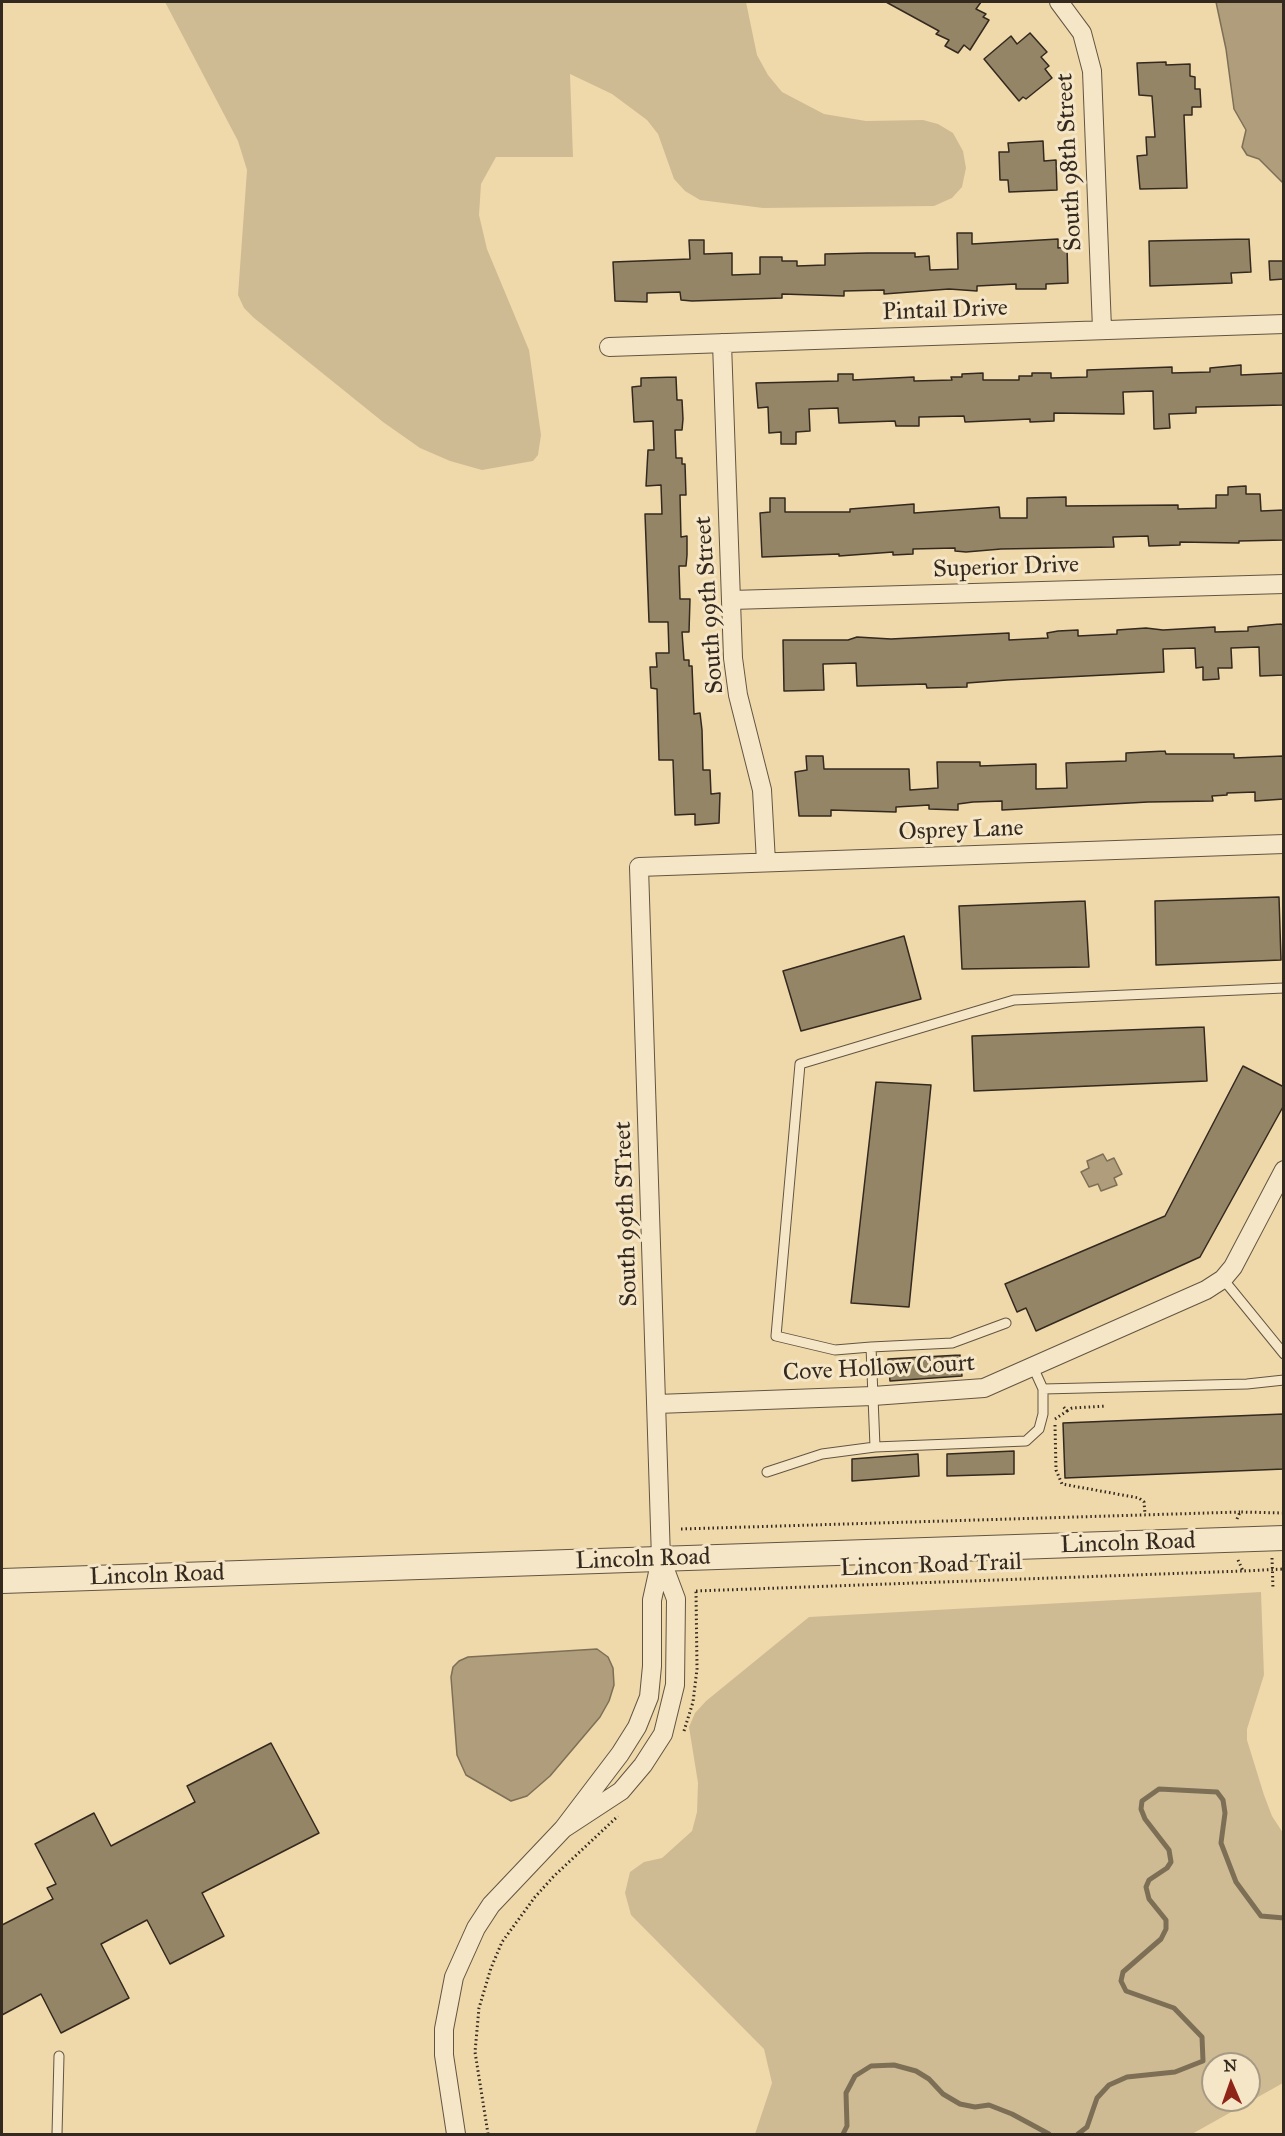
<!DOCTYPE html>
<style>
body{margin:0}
#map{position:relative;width:1285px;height:2136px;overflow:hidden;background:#efd9ab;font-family:"IM FELL Great Primer",serif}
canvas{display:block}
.frame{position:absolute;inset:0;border:3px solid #33291e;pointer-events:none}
.north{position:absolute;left:1201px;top:2052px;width:60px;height:60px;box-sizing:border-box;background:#f5e6c8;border:2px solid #a79a84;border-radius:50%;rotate:358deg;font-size:16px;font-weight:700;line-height:24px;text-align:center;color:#33291e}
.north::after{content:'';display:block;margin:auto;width:21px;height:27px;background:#8f2418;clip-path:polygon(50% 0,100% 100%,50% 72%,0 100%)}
</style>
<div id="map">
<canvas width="1285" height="2136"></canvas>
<div class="frame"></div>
<div class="north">N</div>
</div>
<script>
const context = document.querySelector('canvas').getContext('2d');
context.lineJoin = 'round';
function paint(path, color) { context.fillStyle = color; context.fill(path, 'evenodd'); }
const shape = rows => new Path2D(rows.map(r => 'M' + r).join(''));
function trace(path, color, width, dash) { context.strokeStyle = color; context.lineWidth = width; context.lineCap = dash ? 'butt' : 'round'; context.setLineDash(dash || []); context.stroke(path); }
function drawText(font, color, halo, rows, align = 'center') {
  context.font = font + ' "IM FELL Great Primer",serif'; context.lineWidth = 6; context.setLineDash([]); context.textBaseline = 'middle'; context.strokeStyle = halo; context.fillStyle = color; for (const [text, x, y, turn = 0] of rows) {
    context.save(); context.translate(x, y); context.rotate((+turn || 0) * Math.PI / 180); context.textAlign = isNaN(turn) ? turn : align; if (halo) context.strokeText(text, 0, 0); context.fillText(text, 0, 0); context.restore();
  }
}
paint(shape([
 [165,2,746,2,757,55,768,75,782,92,824,114,866,121,923,120,938,124,953,133,963,151,966,168,962,187,952,198,934,206,763,208,700,200,685,191,674,179,658,134,647,120,612,94,570,74,573,157,496,157,481,184,479,215,487,249,529,350,541,435,538,455,533,461,482,470,450,461,420,448,383,422,254,318,244,308,238,295,247,170,238,141],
 [1261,1592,1264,1675,1247,1729,1247,1740,1264,1795,1272,1816,1283,1833,1283,2083,1192,2134,755,2134,772,2083,764,2049,631,1915,625,1893,630,1872,644,1862,662,1858,692,1831,697,1812,698,1783,689,1727,695,1713,706,1701,809,1617],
 [1213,2064,1249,2064,1249,2100,1213,2100]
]), '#cfbb93');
const water = shape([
 [1216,2,1283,2,1283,183,1259,159,1247,155,1242,147,1246,130,1234,109,1226,49,1216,2],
 [1103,1154,1107,1161,1114,1158,1122,1174,1114,1178,1117,1185,1101,1191,1098,1184,1089,1187,1081,1172,1089,1168,1087,1161,1103,1154],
 [597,1649,608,1657,613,1668,614,1685,609,1701,600,1717,550,1776,527,1796,511,1801,466,1775,457,1755,451,1677,453,1667,459,1661,468,1657,597,1649]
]);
paint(water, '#af9d7b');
trace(water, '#7d6f56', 1.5);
trace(shape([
 [843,2134,847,2126,846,2093,855,2076,871,2066,894,2065,916,2071,929,2079,943,2094,960,2104,975,2107,989,2105,1012,2114,1049,2134],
 [1078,2134,1087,2127,1097,2098,1109,2085,1127,2077,1175,2072,1203,2061,1202,2037,1174,2008,1126,1991,1121,1981,1123,1972,1161,1939,1166,1929,1166,1920,1149,1899,1146,1887,1149,1880,1167,1868,1171,1862,1169,1850,1145,1819,1141,1809,1142,1801,1159,1789,1217,1792,1223,1800,1225,1813,1221,1843,1236,1882,1261,1916,1284,1918]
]), '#7d6f56', 5);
const building = shape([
 [886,2,981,2,976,9,986,14,983,17,989,20,970,50,964,45,958,53,945,46,949,40,936,34,939,31,886,2],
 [1030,33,1047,52,1041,57,1049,66,1045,69,1052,78,1026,99,1023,97,1019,101,984,59,1011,36,1017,44,1030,33],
 [1166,62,1166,65,1190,64,1190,76,1195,77,1195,89,1200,89,1201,107,1192,107,1192,115,1184,115,1187,188,1140,189,1137,156,1147,155,1146,137,1155,137,1152,96,1139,95,1137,63,1166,62],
 [1043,141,1044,161,1056,160,1057,190,1009,192,1008,180,1000,180,999,152,1009,152,1008,143,1043,141],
 [957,233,972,233,972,244,1058,239,1058,248,1067,247,1068,283,1046,284,1046,289,1016,289,1016,284,977,286,977,291,949,289,884,294,884,290,844,291,844,296,782,294,782,298,692,301,681,300,680,292,647,293,647,302,615,301,613,262,690,259,689,240,704,240,704,254,732,253,732,275,760,274,760,257,782,257,782,261,797,261,797,266,825,265,825,254,868,253,915,253,915,257,929,256,930,270,958,269,957,233],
 [1249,239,1251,272,1231,273,1232,283,1150,286,1149,241,1249,239],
 [1269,261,1284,261,1284,279,1270,280,1269,261],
 [1241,365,1241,375,1284,373,1284,405,1196,407,1196,413,1169,414,1170,428,1154,429,1153,391,1123,392,1124,414,1054,413,1054,421,1030,422,1030,419,965,422,964,416,919,417,919,426,896,426,895,421,839,423,838,408,809,409,810,431,796,432,796,444,781,444,781,432,769,433,768,407,758,408,756,383,838,381,838,374,853,374,853,380,914,377,914,381,952,380,951,377,962,377,962,374,983,373,983,380,1019,380,1019,376,1032,376,1032,373,1051,373,1051,378,1087,377,1087,370,1172,367,1172,373,1210,372,1210,368,1241,365],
 [676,377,677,400,682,400,683,419,682,430,675,430,676,458,682,458,682,464,685,464,686,495,680,495,681,537,687,536,687,555,686,566,679,566,680,599,690,599,689,632,682,632,684,660,689,660,689,666,692,666,694,714,700,713,702,730,703,770,710,770,711,794,720,793,719,823,695,825,695,814,675,815,673,760,659,760,657,689,651,688,650,667,657,667,656,653,669,653,668,622,649,622,645,514,662,514,661,485,646,486,648,450,654,450,653,421,634,422,632,387,641,386,641,378,676,377],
 [1246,486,1246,494,1260,494,1261,511,1284,510,1284,540,1239,541,1239,543,1180,542,1180,545,1149,546,1148,536,1113,537,1114,547,1001,549,966,552,955,551,955,548,913,549,913,554,893,555,893,552,839,556,839,554,762,557,760,513,770,512,770,498,785,498,785,512,850,512,850,509,914,504,914,513,999,507,1000,518,1027,518,1027,498,1066,497,1066,506,1178,505,1178,509,1216,508,1216,495,1228,495,1228,487,1246,486],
 [1280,624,1284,625,1284,675,1260,676,1259,647,1231,648,1232,668,1218,668,1219,679,1203,680,1203,667,1196,668,1195,648,1163,649,1164,672,1007,680,967,683,967,687,927,688,926,684,857,686,856,663,823,664,824,690,784,691,783,640,848,640,857,637,891,639,1009,633,1009,640,1048,638,1047,633,1058,631,1078,630,1078,636,1117,634,1117,630,1146,628,1163,630,1215,627,1215,632,1248,631,1248,627,1280,624],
 [1165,751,1166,754,1234,754,1234,758,1284,756,1284,799,1255,801,1255,792,1227,793,1227,795,1212,796,1213,801,1148,802,1002,810,1002,801,973,802,958,804,958,810,929,809,929,805,896,807,896,812,831,810,831,816,799,816,795,772,807,770,806,756,823,756,824,769,909,769,910,790,938,788,937,762,980,762,980,766,1036,764,1036,789,1067,788,1066,763,1126,761,1126,753,1165,751],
 [1279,897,1281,960,1156,965,1155,901,1279,897],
 [1085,901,1089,967,962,969,959,906,1085,901],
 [904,936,921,999,801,1031,783,971,904,936],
 [1204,1027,1207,1081,974,1091,972,1036,1204,1027],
 [1243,1066,1284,1087,1284,1105,1200,1257,1036,1331,1026,1308,1017,1312,1005,1284,1165,1216,1243,1066],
 [876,1082,931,1085,909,1307,851,1303,876,1082],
 [960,1355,962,1376,890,1381,888,1359,960,1355],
 [1284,1414,1284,1469,1065,1478,1063,1423,1284,1414],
 [1014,1451,1014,1474,947,1476,947,1454,1014,1451],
 [918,1454,919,1476,852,1481,852,1459,918,1454],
 [271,1743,319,1833,202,1893,224,1936,170,1964,147,1920,101,1944,129,1998,61,2033,41,1994,2,2015,2,1925,53,1899,47,1888,56,1884,35,1844,94,1813,111,1846,195,1802,187,1786,271,1743]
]);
paint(building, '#958567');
trace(building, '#33291e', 1.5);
const service = shape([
 [1223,1279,1284,1354],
 [871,1347,952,1343,1006,1323],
 [1033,1367,1043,1389,1247,1384,1284,1380],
 [1043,1389,1043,1414,1039,1429,1026,1441,875,1447,871,1347,835,1350,776,1336,800,1064,1014,1000,1284,988],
 [767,1472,822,1454,875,1447],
 [57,2134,59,2056]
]);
const minor = shape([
 [1059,2,1082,33,1092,71,1102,329],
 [722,343,733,658,738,695,762,790,766,862],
 [609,347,1284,324],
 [731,600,1284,584],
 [657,1404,873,1396,984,1388,1206,1290,1223,1279,1233,1267,1284,1170],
 [661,1559,676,1599,675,1685,663,1734,643,1765,621,1791,563,1829,620,1754,637,1727,649,1697,652,1666,652,1600,661,1559,639,867,1284,844],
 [456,2134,444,2055,444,2029,454,1977,476,1928,491,1905,563,1829]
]);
const tertiary = shape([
 [2,1581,1284,1538]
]);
trace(service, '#625541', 11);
trace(minor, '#625541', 20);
trace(tertiary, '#625541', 26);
trace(shape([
 [1067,1411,1072,1408,1106,1406],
 [1055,1419,1067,1411,1062,1405],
 [1055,1425,1056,1470,1062,1484,1139,1498,1144,1502,1145,1514],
 [1237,1519,1240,1512,1284,1513],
 [681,1529,1240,1512],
 [1272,1558,1273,1589],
 [1238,1560,1243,1571,1284,1569],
 [696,1591,1243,1571],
 [684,1731,693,1702,697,1669,696,1591],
 [488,2134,475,2052,479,2008,491,1968,502,1942,535,1897,554,1876,618,1816]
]), '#33291e', 3, [1.5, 3]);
trace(service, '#f5e6c8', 9);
trace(minor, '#f5e6c8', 18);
trace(tertiary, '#f5e6c8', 24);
drawText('24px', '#33291e', '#f5e6c8', [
 ["South 98th Street",1070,162,-93],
 ["Pintail Drive",945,311,-2],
 ["Superior Drive",1006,568,-2],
 ["South 99th Street",710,605,-94],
 ["Osprey Lane",961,831,-2],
 ["South 99th STreet",627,1214,-92],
 ["Cove Hollow Court",879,1369,-3],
 ["Lincoln Road",1128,1544,-2],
 ["Lincoln Road",643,1560,-2],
 ["Lincon Road Trail",931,1566,-2],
 ["Lincoln Road",157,1576,-2]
]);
</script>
